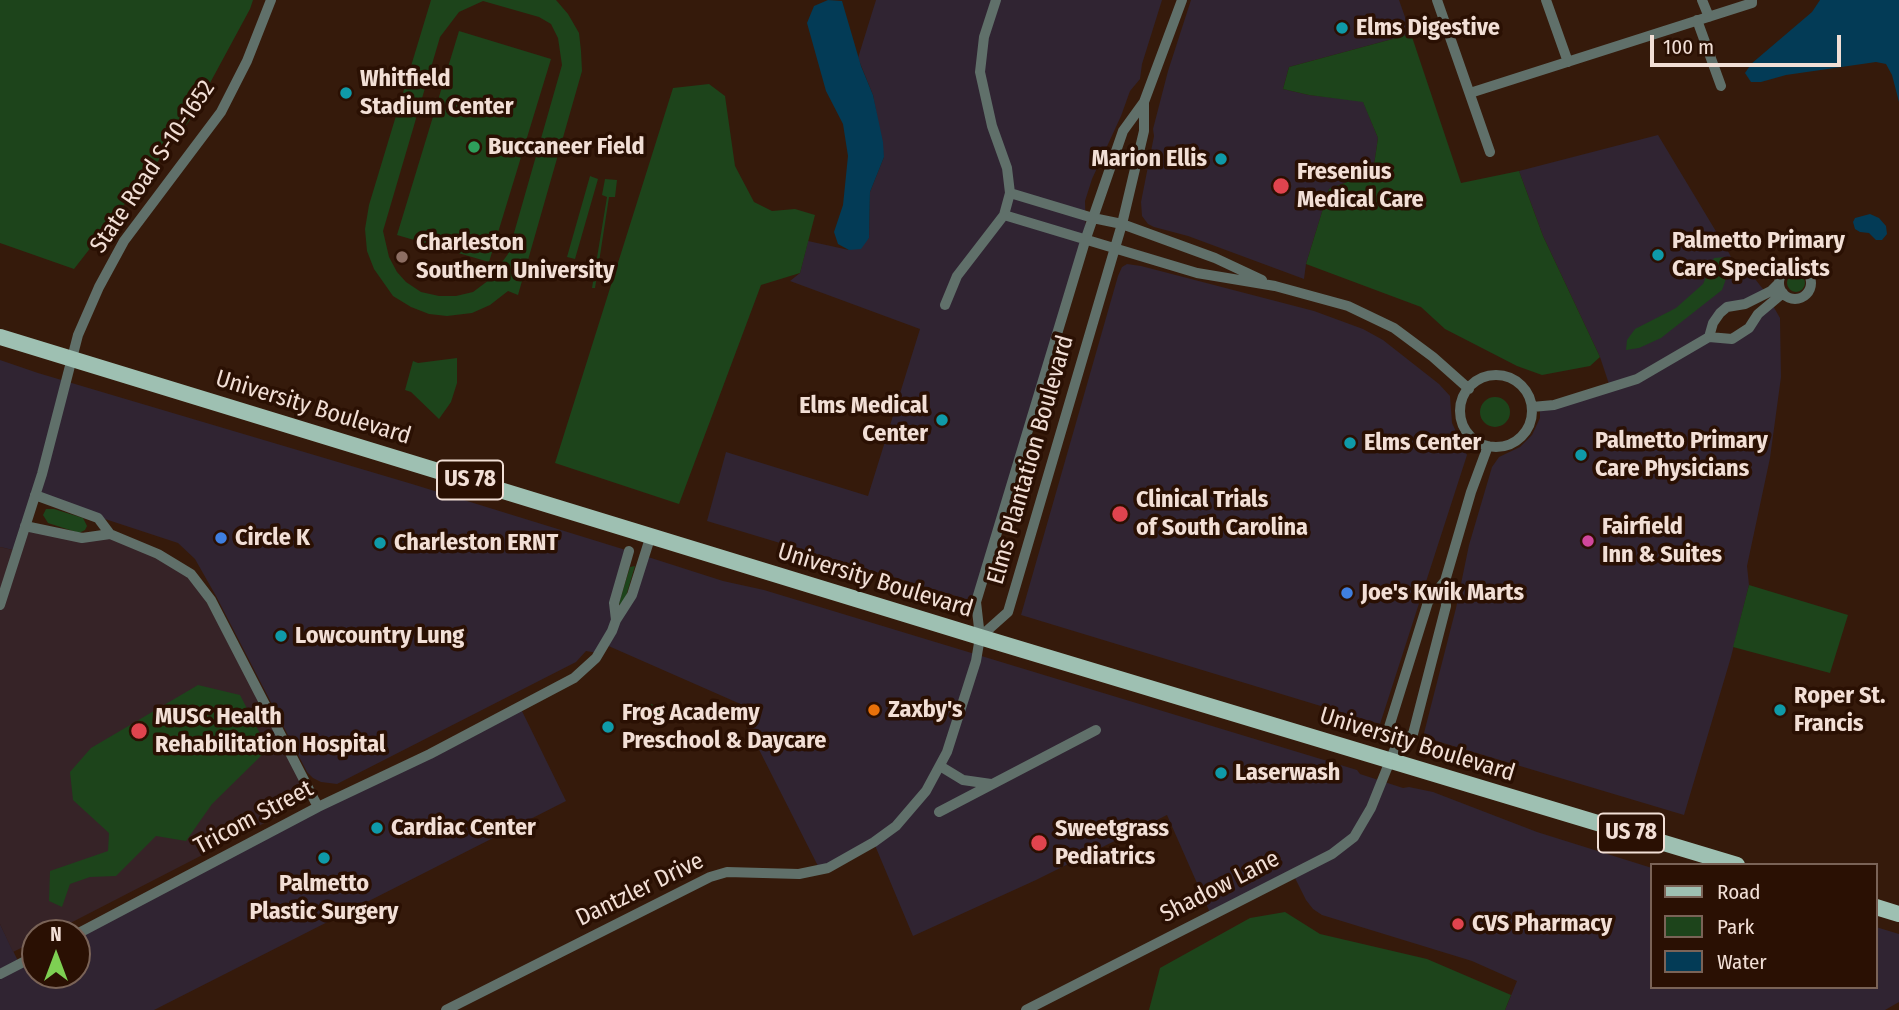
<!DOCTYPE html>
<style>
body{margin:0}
#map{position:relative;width:1899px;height:1010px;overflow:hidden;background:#351a0b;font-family:"Fira Sans Condensed",sans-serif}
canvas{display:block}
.legend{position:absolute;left:1650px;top:863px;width:228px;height:126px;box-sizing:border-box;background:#2a1003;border:2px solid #7a6357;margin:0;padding:9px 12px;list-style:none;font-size:21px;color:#f2dfd6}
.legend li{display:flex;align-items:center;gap:14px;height:35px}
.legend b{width:35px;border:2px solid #7a6357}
.north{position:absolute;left:21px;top:919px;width:70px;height:70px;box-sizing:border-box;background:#2a1003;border:2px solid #7a6357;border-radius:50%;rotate:0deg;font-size:19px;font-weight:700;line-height:28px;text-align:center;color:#f2dfd6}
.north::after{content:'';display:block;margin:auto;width:24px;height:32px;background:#7ed053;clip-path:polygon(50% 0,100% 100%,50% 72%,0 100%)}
.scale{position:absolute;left:1650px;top:35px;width:191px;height:32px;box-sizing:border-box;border:4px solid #f2dfd6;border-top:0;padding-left:9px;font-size:21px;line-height:24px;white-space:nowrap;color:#f2dfd6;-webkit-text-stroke:5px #2a1003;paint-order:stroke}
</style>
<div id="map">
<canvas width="1899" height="1010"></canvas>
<ul class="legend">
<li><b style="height:9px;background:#9ec0b2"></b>Road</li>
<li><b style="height:19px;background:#1d441b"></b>Park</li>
<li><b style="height:19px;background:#033b56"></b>Water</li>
</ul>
<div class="north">N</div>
<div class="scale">100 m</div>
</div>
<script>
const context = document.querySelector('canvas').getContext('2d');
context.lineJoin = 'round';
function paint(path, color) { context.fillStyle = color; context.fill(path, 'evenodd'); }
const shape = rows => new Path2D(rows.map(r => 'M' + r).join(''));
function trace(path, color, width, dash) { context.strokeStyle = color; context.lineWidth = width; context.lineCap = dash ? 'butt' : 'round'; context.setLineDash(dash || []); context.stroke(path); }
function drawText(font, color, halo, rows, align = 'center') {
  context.font = font + ' "Fira Sans Condensed",sans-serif'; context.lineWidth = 7; context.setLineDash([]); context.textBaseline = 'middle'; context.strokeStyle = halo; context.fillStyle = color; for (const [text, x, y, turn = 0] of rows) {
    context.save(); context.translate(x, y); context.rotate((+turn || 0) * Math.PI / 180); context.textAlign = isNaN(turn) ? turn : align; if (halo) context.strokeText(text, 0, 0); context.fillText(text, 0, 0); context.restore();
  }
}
paint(shape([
 [876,0,1162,0,1142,64,1140,79,1130,91,1121,116,1092,179,1085,201,1086,238,976,602,707,521,726,452,868,496,920,329,790,281,800,273,808,241,849,250,869,238,870,192,884,157,873,95,858,58],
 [1191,0,1399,0,1411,34,1289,67,1283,89,1309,95,1363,101,1378,138,1373,172,1329,189,1306,264,1304,279,1188,236,1154,227,1148,224,1142,216,1141,202,1154,136,1153,129,1168,71],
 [1658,135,1729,253,1740,275,1752,275,1766,293,1727,307,1709,337,1732,339,1772,304,1780,318,1781,377,1770,458,1747,566,1749,585,1731,657,1684,815,1423,737,1456,608,1469,545,1492,467,1499,457,1520,447,1532,435,1540,418,1540,407,1610,387,1600,357,1543,236,1519,171],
 [1127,264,1141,266,1314,311,1363,329,1383,340,1439,384,1450,396,1452,423,1467,455,1380,724,1021,615,1118,276,1122,267],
 [0,360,38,373,412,484,629,551,616,620,645,556,723,581,764,590,1357,770,1360,774,1403,788,1409,787,1433,792,1537,832,1652,868,1652,987,1876,987,1876,927,1899,934,1899,1002,1885,1010,1505,1010,1517,981,1472,961,1322,915,1313,909,1306,900,1293,874,1211,915,1167,815,1036,880,913,936,874,843,820,870,739,710,745,706,604,644,598,653,586,651,576,662,337,784,321,782,313,778,307,772,216,596,195,559,178,543,35,496,17,551,0,547],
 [520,707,566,801,154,1010,0,1010,0,924,19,963,35,956,35,975,77,975,77,934]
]), '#302432');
paint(shape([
 [25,526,82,538,110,534,191,574,306,783,293,791,292,800,280,815,51,933,35,933,35,941,13,952,0,924,0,547,17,551]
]), '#362327');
paint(shape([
 [0,0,253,0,250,9,190,120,74,269,0,243],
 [431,0,556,0,568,14,579,33,581,51,582,71,518,295,508,291,490,305,472,313,447,316,429,314,411,307,393,296,374,269,367,251,365,229,369,205],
 [483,1,539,17,551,24,558,38,562,65,508,254,489,280,473,292,456,296,439,296,421,292,406,282,397,272,389,257,383,231,440,37,459,12],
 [459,31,551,59,489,262,397,235],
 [1411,34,1461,183,1519,171,1543,236,1600,357,1590,366,1542,375,1517,366,1445,329,1421,307,1306,264,1329,189,1373,172,1378,138,1363,102,1309,95,1283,89,1289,67],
 [709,84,725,96,735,166,754,202,772,211,795,209,815,215,800,273,761,285,679,504,555,463,673,88],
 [590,176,598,179,575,259,567,257],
 [605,179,617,180,615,197,609,197,595,288,592,288,607,197,602,195],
 [1726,257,1727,276,1722,290,1661,338,1639,348,1626,350,1627,340,1635,329,1676,308,1703,284,1714,258],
 '1787 283a9 9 0 1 1 18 0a9 9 0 1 1-18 0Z',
 [457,358,457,383,451,402,439,419,411,392,405,390,413,361,418,363],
 '1480 412a15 15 0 1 1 30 0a15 15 0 1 1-30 0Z',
 [46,509,54,509,83,518,87,526,85,530,79,533,48,523,43,515],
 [635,566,624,603,620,605,619,603,630,567],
 [1749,585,1848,615,1830,673,1733,647],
 [198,685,240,695,268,749,212,804,186,841,156,836,116,876,90,877,70,884,62,907,49,901,50,871,108,851,109,833,73,800,70,772,91,748],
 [651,704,666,711,660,726,644,719],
 [1285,912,1320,934,1427,959,1511,995,1505,1010,1149,1010,1160,968,1250,918]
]), '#1d441b');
paint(shape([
 [828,0,842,1,861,66,873,95,883,142,884,157,870,192,869,238,861,249,849,250,838,244,834,232,843,205,848,156,843,124,826,91,807,23,814,6],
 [1820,0,1899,0,1899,102,1892,75,1886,64,1876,62,1786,75,1761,82,1751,82,1745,73,1751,64,1812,12],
 [1870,214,1879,218,1886,226,1887,234,1882,240,1876,240,1869,233,1860,232,1855,229,1853,222,1855,218]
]), '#033b56');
trace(shape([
 [1437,0,1490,152],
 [1546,0,1568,62],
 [1702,0,1709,17],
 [1697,20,1721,86],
 [1470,93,1752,3,1752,0],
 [1010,193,1093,218,1122,224,1215,258,1262,280],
 [1004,215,1197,273,1275,286,1348,306,1394,328,1433,357,1469,389],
 '1779 283a16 16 0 1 1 32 0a16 16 0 1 1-32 0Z',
 [945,305,957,276,1004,215,1010,193,1007,168,992,126,980,72,984,37,996,0],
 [1709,337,1713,323,1720,313,1727,307,1745,304,1771,291,1779,283],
 '1460 411a36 36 0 1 1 72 0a36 36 0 1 1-72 0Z',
 [1532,407,1554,405,1637,379,1709,337,1732,339,1749,328,1758,314,1783,293],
 [35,495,98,518,110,534],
 [25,526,82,538,110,534,158,554,191,574,211,600,318,807],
 [0,605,42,474,78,335,99,287,124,241,221,112,247,61,271,0],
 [616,620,614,603,629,551],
 [980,637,1008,612,1122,224,1144,131,1144,102],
 [1396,746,1389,727,1428,602,1445,581],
 [940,766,963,780,991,784],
 [939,812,1096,730],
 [77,934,318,807,430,754,574,678,596,658,612,631,616,620,632,595,651,535],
 [0,974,35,956],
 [446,1010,710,877,727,872,799,874,828,868,874,842,896,826,926,791,947,752,976,661,980,637,976,602,1086,238,1123,131,1144,102,1182,0],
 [1026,1010,1332,854,1354,837,1371,808,1396,746,1413,734,1446,606,1445,581,1471,492,1488,446]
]), '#60706a', 10);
trace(shape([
 [0,337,980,637,1737,865],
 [1876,907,1899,914]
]), '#9ec0b2', 16);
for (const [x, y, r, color] of [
 [1342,28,7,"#0f9aa8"],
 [346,93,7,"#0f9aa8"],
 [474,147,7,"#2e9e5b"],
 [1221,159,7,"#0f9aa8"],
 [1281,186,9,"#e0444e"],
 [1658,255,7,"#0f9aa8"],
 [402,257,7,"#8d6e63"],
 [942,420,7,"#0f9aa8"],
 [1350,443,7,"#0f9aa8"],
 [1581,455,7,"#0f9aa8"],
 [1120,514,9,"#e0444e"],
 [221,538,7,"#3f7fe0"],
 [1588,541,7,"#d1479c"],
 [380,543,7,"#0f9aa8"],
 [1347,593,7,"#3f7fe0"],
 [281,636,7,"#0f9aa8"],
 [874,710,7,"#e8710a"],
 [1780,710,7,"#0f9aa8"],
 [608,727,7,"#0f9aa8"],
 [139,731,9,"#e0444e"],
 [1221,773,7,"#0f9aa8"],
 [377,828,7,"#0f9aa8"],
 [1039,843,9,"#e0444e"],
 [324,858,7,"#0f9aa8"],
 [1458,924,7,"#e0444e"]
]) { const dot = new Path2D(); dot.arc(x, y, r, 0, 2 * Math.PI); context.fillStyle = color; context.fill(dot); trace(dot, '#2a1003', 2.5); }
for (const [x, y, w] of [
 [470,480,66],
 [1631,833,66]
]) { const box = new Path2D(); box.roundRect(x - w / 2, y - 19.5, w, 39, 5); context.fillStyle = '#2a1003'; context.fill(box); trace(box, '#f2dfd6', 2); }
drawText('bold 23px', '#f2dfd6', null, [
 ["US 78",470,480],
 ["US 78",1631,833]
]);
drawText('bold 24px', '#f2dfd6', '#2a1003', [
 ["Elms Digestive",1356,28],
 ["Whitfield",360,79],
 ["Stadium Center",360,107],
 ["Buccaneer Field",488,147],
 ["Marion Ellis",1207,159,"right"],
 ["Fresenius",1297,172],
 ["Medical Care",1297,200],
 ["Palmetto Primary",1672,241],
 ["Care Specialists",1672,269],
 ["Charleston",416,243],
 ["Southern University",416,271],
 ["Elms Medical",928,406,"right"],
 ["Center",928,434,"right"],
 ["Palmetto Primary",1595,441],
 ["Care Physicians",1595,469],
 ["Elms Center",1364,443],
 ["Clinical Trials",1136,500],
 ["of South Carolina",1136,528],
 ["Fairfield",1602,527],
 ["Inn & Suites",1602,555],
 ["Circle K",235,538],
 ["Charleston ERNT",394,543],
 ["Joe's Kwik Marts",1361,593],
 ["Lowcountry Lung",295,636],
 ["Roper St.",1794,696],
 ["Francis",1794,724],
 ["Zaxby's",888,710],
 ["Frog Academy",622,713],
 ["Preschool & Daycare",622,741],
 ["MUSC Health",155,717],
 ["Rehabilitation Hospital",155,745],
 ["Laserwash",1235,773],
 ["Cardiac Center",391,828],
 ["Sweetgrass",1055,829],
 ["Pediatrics",1055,857],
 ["Palmetto",324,884,"center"],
 ["Plastic Surgery",324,912,"center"],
 ["CVS Pharmacy",1472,924]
], 'left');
drawText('24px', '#f2dfd6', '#2a1003', [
 ["State Road S-10-1652",153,167,-56],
 ["University Boulevard",313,408,17],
 ["Elms Plantation Boulevard",1031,460,-74],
 ["University Boulevard",875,581,17],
 ["University Boulevard",1417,745,17],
 ["Tricom Street",254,818,-28],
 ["Shadow Lane",1220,887,-27],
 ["Dantzler Drive",640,890,-26]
]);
</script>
